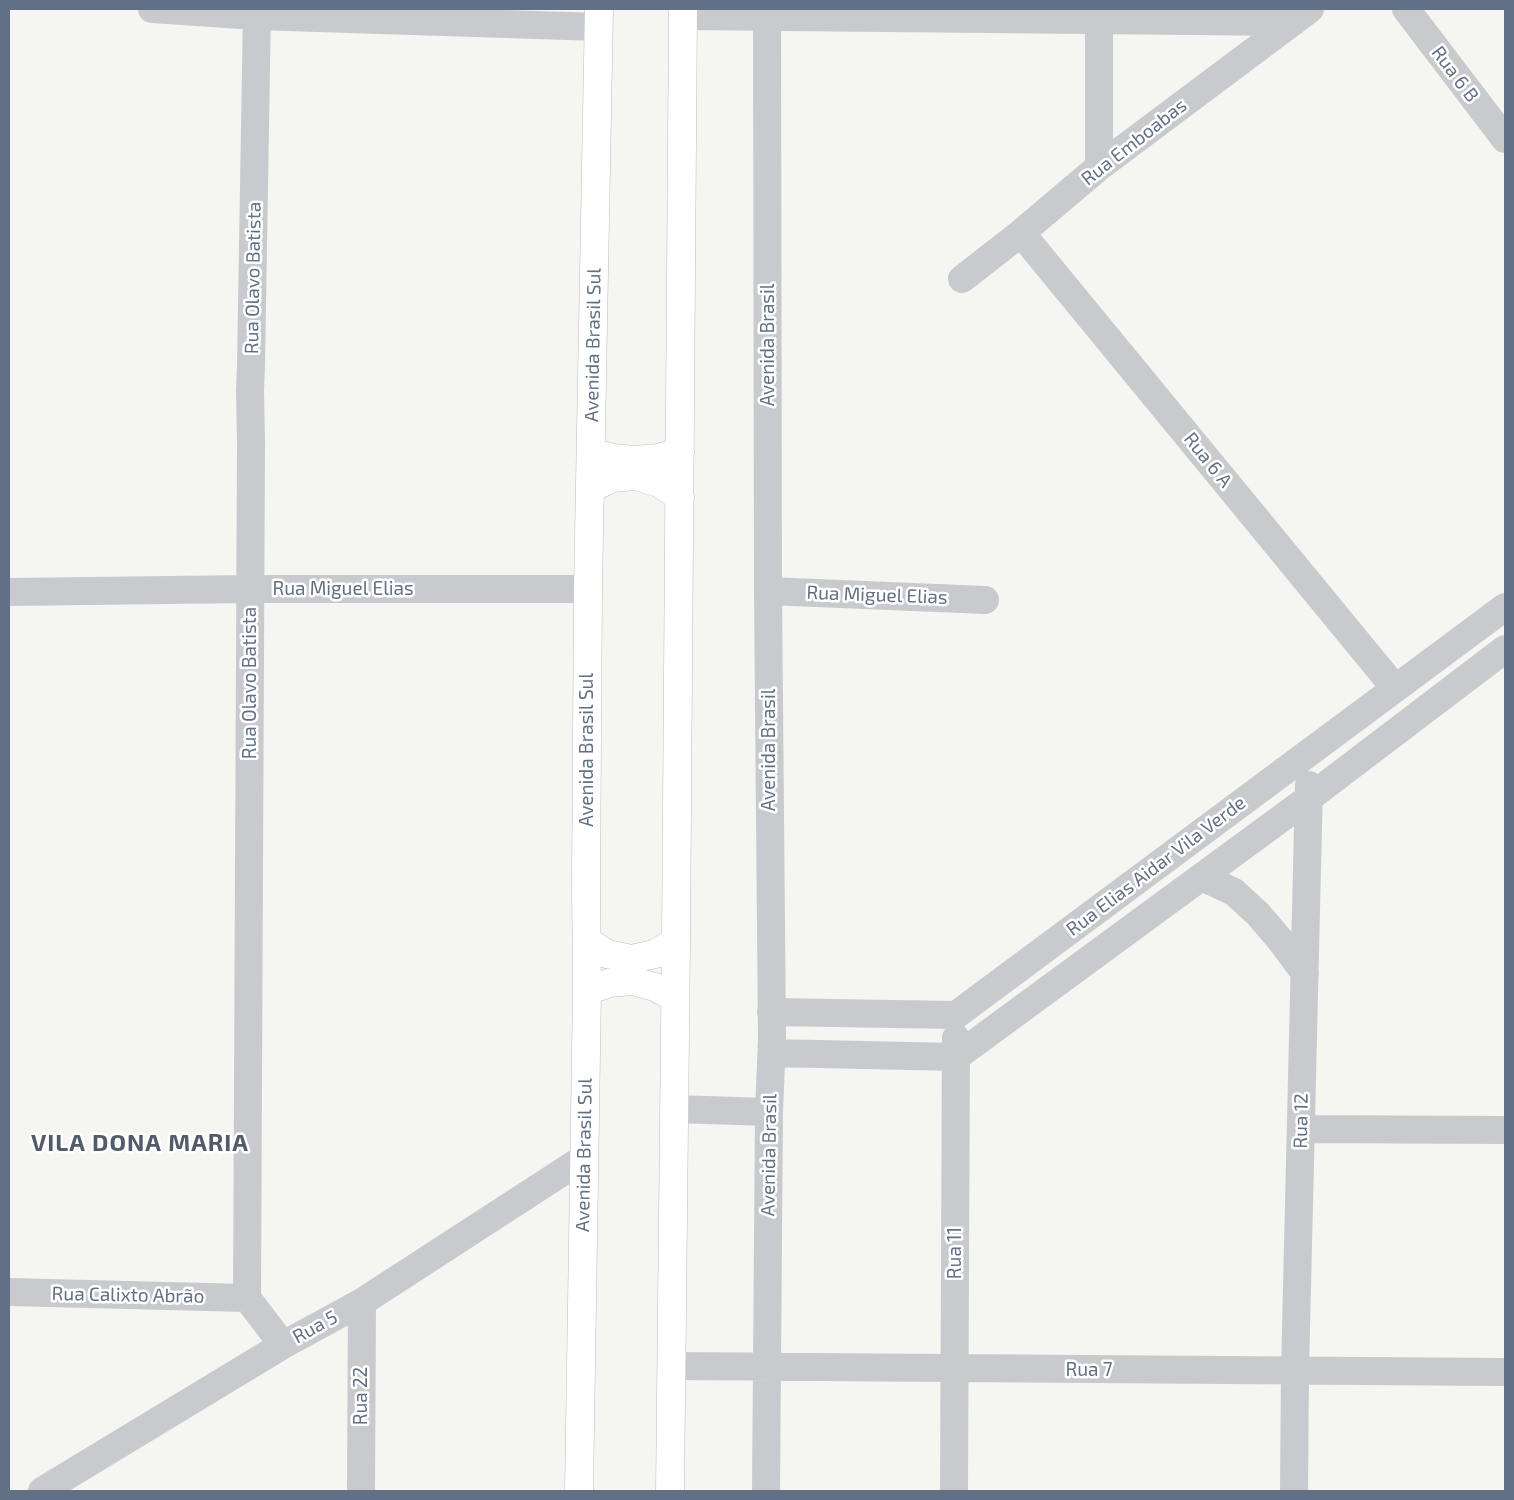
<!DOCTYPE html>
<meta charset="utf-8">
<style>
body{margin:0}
#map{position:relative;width:1514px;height:1500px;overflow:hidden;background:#f5f6f2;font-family:"Exo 2",sans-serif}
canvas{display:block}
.frame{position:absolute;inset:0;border:10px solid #627085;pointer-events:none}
</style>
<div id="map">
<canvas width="1514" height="1500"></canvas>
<div class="frame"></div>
</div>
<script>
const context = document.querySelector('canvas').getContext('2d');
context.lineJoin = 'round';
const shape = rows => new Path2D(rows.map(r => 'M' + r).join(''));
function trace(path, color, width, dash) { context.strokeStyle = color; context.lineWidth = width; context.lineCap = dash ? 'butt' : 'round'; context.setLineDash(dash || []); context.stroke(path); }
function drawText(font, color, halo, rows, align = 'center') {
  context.font = font + ' "Exo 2",sans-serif'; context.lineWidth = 5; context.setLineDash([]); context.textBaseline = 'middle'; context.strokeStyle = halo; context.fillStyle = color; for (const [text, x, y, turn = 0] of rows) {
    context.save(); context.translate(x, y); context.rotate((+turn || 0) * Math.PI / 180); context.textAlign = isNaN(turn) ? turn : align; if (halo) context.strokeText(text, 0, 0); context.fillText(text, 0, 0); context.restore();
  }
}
const primary = shape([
 [591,452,613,458,635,460,658,458,680,452],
 [590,489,612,478,636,476,659,483,680,497],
 [587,941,607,954,631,959,655,954,676,941],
 [587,991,609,983,632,981,655,987,675,998],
 [579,1491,587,991,586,883,588,589,599,9],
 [670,1491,676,941,683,9]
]);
trace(primary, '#babdc1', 29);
trace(shape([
 [152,9,256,16,599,27],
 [257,9,251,365,250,391,251,442,247,1298,283,1345],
 [1099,9,1099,167],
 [1406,9,1505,139],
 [683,16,1293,22],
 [1021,233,1395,688],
 [962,279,1021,233,1099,167,1310,9],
 [768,591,985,600],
 [9,592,250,589,588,589],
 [1202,877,1234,892,1258,914,1281,941,1305,973],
 [771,1012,956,1015,1505,607],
 [772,1053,956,1057,1309,798,1505,649],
 [674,1109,769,1112],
 [1301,1129,1505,1130],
 [9,1292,247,1298],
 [672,1366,1505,1372],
 [42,1491,283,1345,362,1302,584,1158],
 [361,1491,362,1302],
 [766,1491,769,1112,772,1039,768,591,767,9],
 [954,1491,956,1038],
 [1294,1491,1295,1371,1309,785]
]), '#c8cace', 28);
trace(primary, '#fff', 28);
drawText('19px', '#627085', '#fff', [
 ["Rua 6 B",1455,74,53],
 ["Rua Emboabas",1134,142,-38],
 ["Rua Olavo Batista",253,278,-89],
 ["Avenida Brasil Sul",593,345,-89],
 ["Avenida Brasil",768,345,-90],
 ["Rua 6 A",1208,460,51],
 ["Rua Miguel Elias",343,589],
 ["Rua Miguel Elias",877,595,2],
 ["Rua Olavo Batista",250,683,-90],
 ["Avenida Brasil Sul",587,750,-90],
 ["Avenida Brasil",769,750,-90],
 ["Rua Elias Aidar Vila Verde",1156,866,-37],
 ["Rua 12",1301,1121,-89],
 ["Avenida Brasil Sul",584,1155,-89],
 ["Avenida Brasil",769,1155,-89],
 ["Rua 11",955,1253,-90],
 ["Rua Calixto Abrão",128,1295,1],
 ["Rua 5",315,1327,-29],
 ["Rua 7",1089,1370],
 ["Rua 22",361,1396,-90]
]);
context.letterSpacing = '1px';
drawText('bold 24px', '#515b6a', '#fff', [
 ["VILA DONA MARIA",140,1143]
]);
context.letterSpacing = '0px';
</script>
